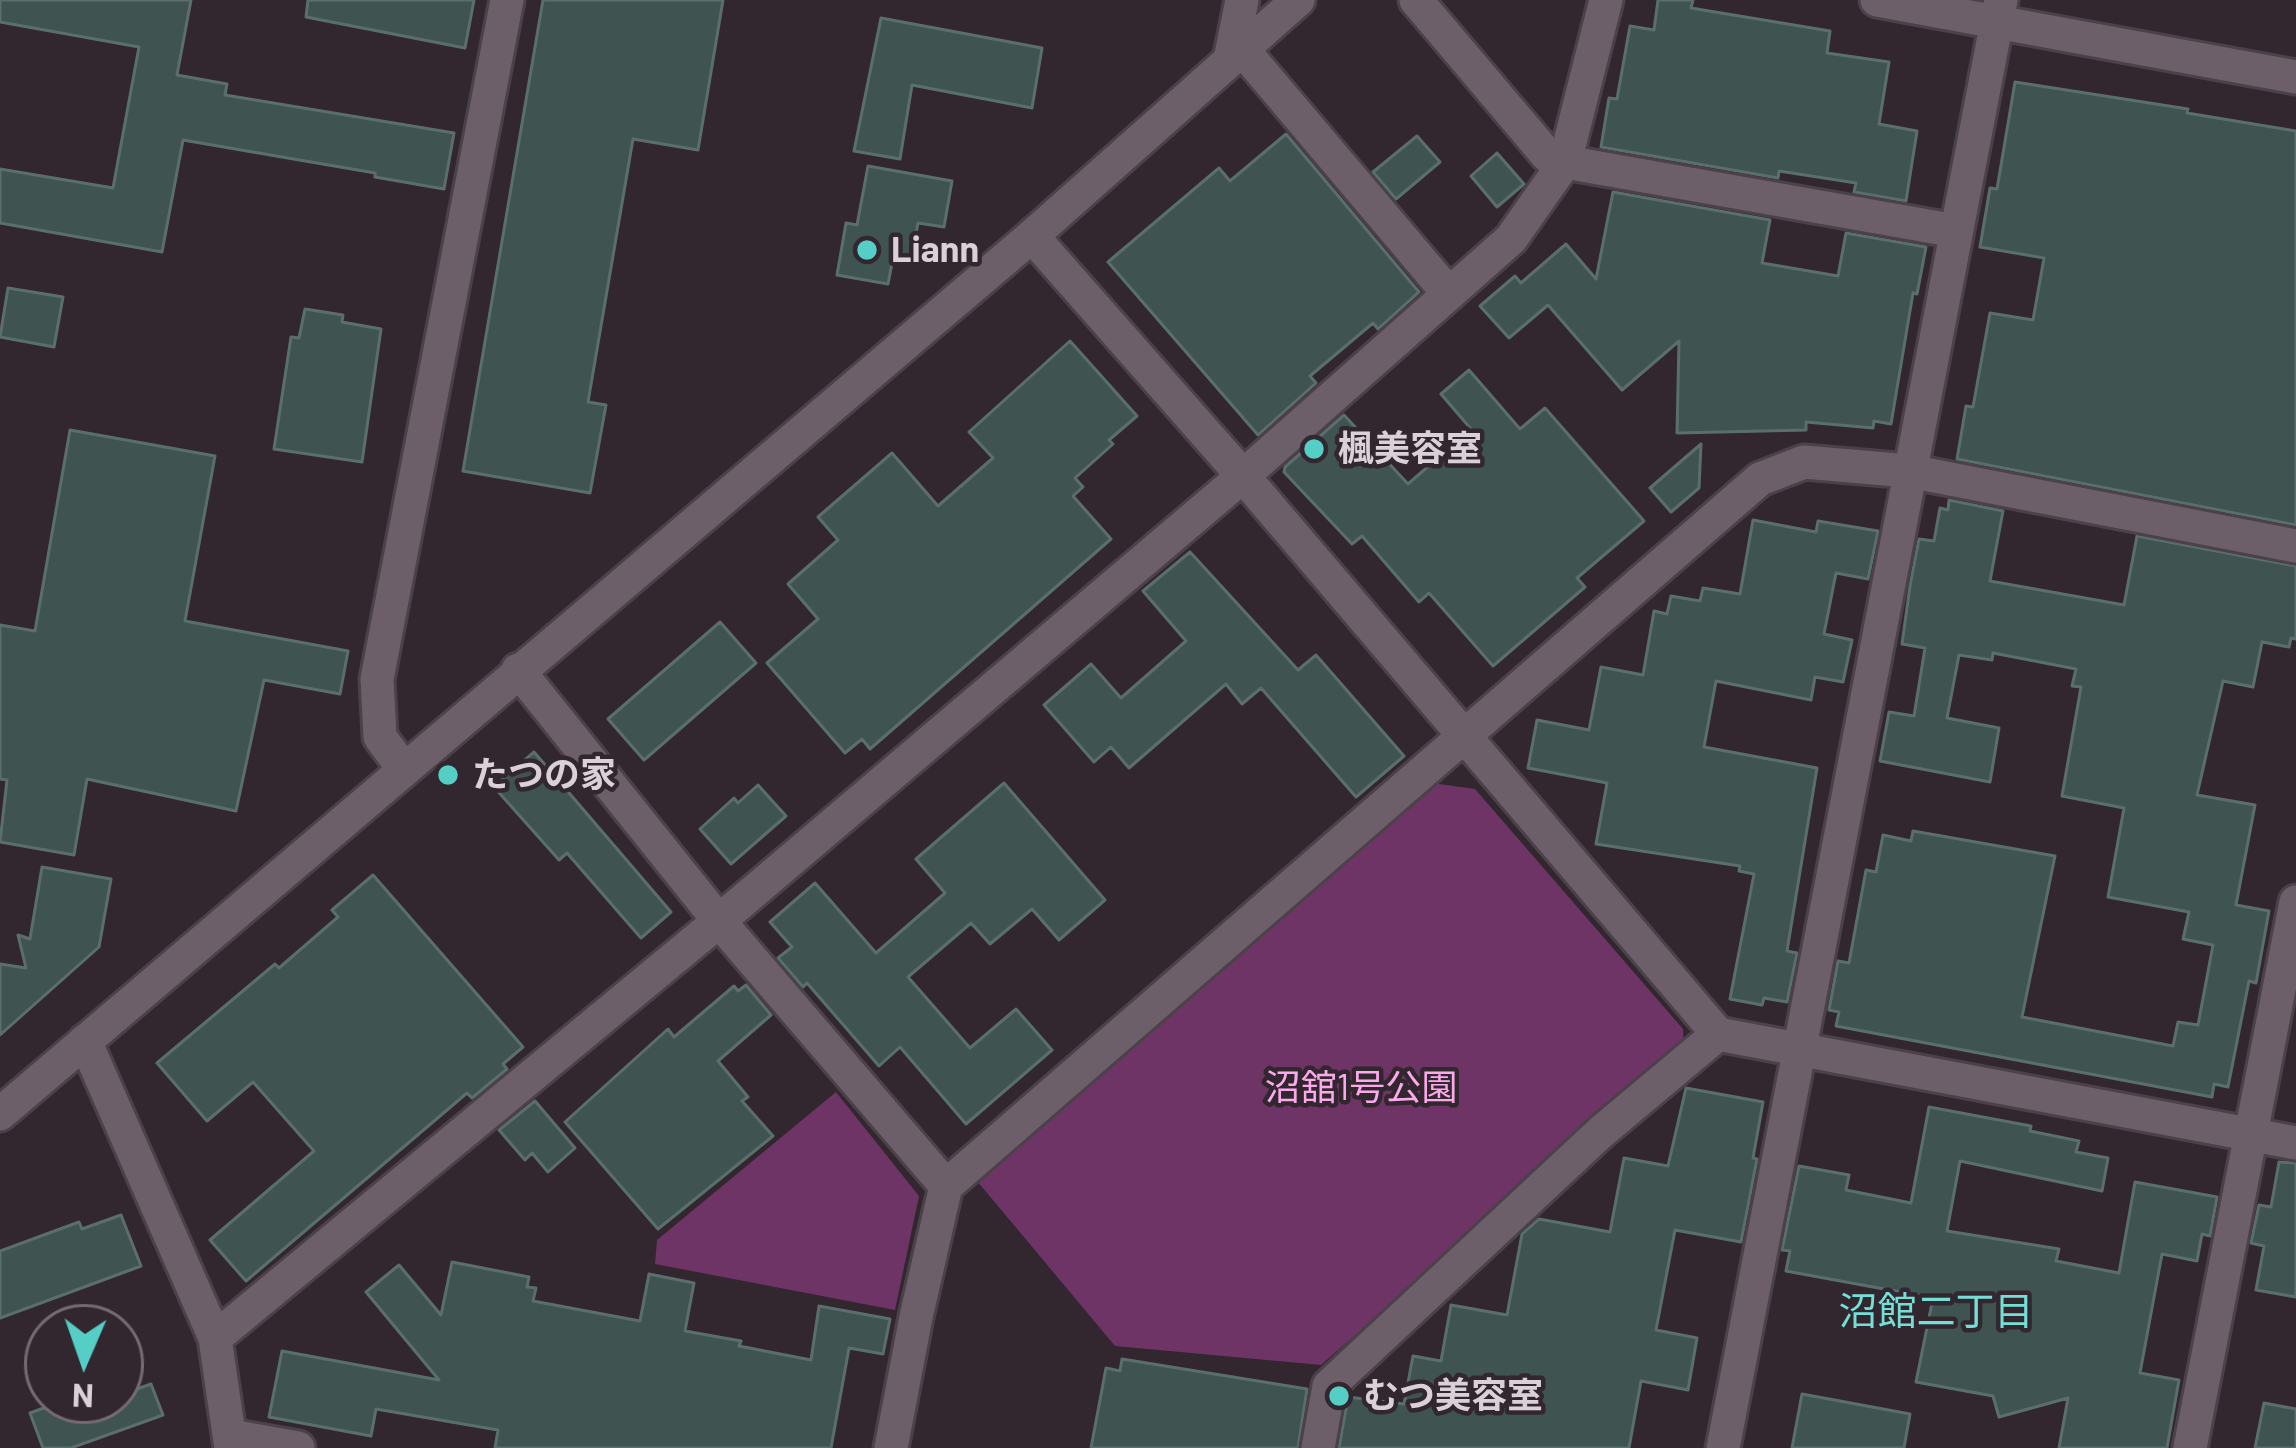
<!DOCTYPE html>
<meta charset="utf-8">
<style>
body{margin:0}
#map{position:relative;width:2296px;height:1448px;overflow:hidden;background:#32262f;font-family:Barlow,sans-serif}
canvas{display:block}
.north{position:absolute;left:24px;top:1304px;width:120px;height:120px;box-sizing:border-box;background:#32262f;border:3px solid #756a73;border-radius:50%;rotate:182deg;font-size:33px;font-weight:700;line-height:48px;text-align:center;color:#dad1d8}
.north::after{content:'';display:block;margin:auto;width:42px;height:54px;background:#55cec5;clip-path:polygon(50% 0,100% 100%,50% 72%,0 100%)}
</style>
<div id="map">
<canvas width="2296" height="1448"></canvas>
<div class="north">N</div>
</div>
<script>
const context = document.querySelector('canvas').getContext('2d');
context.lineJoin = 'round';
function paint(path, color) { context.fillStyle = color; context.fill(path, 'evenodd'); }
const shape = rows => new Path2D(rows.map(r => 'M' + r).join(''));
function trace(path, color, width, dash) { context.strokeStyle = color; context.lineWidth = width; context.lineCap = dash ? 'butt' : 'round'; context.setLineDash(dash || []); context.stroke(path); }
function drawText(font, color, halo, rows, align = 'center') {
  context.font = font + ' Barlow,"Noto Sans JP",sans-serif'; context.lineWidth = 9; context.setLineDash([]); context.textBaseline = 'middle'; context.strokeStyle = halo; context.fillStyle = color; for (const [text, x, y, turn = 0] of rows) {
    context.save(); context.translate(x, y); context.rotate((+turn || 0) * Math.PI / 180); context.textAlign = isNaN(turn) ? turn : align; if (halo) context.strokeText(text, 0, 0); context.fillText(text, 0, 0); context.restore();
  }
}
paint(shape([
 [1432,783,1475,789,1683,1029,1684,1049,1321,1365,1115,1346,977,1181],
 [836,1092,919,1196,895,1310,655,1264,657,1240]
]), '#6e3465');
const building = shape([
 [0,0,191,0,177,75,227,84,225,95,454,133,444,189,375,177,375,173,183,140,162,252,0,223,0,169,113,188,139,47,0,22,0,0],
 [308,0,474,0,465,48,306,17,308,0],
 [543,0,723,0,698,150,633,139,588,402,606,405,590,493,463,471,543,0],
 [1658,0,1693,0,1691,8,1830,31,1827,53,1889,62,1879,124,1917,131,1906,201,1854,192,1856,183,1779,171,1778,178,1601,147,1609,98,1617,99,1630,26,1654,30,1658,0],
 [881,18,1042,48,1032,108,912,85,900,159,854,151,881,18],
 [2015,82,2188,109,2187,113,2296,131,2296,525,1957,459,1966,406,1973,407,1990,313,2033,320,2044,258,1980,247,1990,188,1997,189,2015,82],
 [1286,134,1419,292,1378,329,1373,323,1310,376,1316,383,1258,435,1108,262,1219,168,1230,181,1286,134],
 [1417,136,1440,162,1396,199,1373,172,1417,136],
 [1497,153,1524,184,1497,207,1471,176,1497,153],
 [868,166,952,181,944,227,918,223,911,261,893,258,888,284,837,275,846,223,857,225,868,166],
 [1613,192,1770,220,1762,263,1838,276,1846,233,1926,247,1917,294,1913,293,1891,424,1874,421,1873,428,1806,422,1806,430,1677,433,1679,341,1622,390,1548,305,1509,338,1480,306,1515,276,1521,283,1566,244,1596,279,1613,192],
 [8,288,63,297,54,347,0,337,8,288],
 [305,309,343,315,342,322,381,329,362,462,274,449,291,337,299,338,305,309],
 [1070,341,1137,416,1109,440,1113,444,1075,478,1083,487,1073,496,1111,539,870,749,862,739,845,753,767,663,818,619,788,584,838,540,818,517,892,453,938,506,993,458,969,432,1070,341],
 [1469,370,1520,429,1545,408,1644,521,1577,578,1585,587,1493,666,1429,593,1419,602,1362,536,1352,544,1284,472,1285,467,1344,415,1408,484,1471,429,1441,394,1469,370],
 [70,430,215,456,185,621,348,651,340,694,264,680,236,811,87,779,74,855,0,842,7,780,0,779,0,625,35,631,70,430],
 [1701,444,1699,488,1671,512,1650,488,1701,444],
 [1949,500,2003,511,1990,581,2124,605,2137,536,2296,566,2296,639,2291,638,2289,647,2262,642,2253,687,2223,681,2197,795,2255,805,2236,905,2269,911,2256,983,2249,981,2228,1087,2214,1084,2212,1097,1836,1026,1839,1012,1829,1010,1838,961,1849,963,1866,870,1876,872,1883,835,1911,841,1913,831,2055,856,2022,1017,2173,1046,2178,1022,2198,1025,2213,945,2183,939,2189,912,2108,897,2124,808,2062,796,2081,687,2072,686,2076,669,1993,653,1992,660,1959,655,1947,718,1999,728,1990,782,1880,761,1889,712,1914,716,1925,648,1902,644,1910,586,1919,539,1934,541,1940,508,1948,510,1949,500],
 [1753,520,1816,532,1818,521,1878,531,1868,579,1836,573,1824,634,1852,640,1843,682,1815,677,1811,700,1716,681,1704,747,1817,768,1787,951,1797,953,1787,1002,1764,998,1762,1005,1730,999,1754,874,1739,871,1740,866,1596,844,1607,783,1528,768,1537,720,1589,730,1601,667,1643,675,1654,611,1667,614,1671,596,1700,601,1703,588,1740,594,1753,520],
 [1190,552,1298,670,1316,655,1404,756,1356,797,1261,688,1242,704,1226,684,1129,768,1111,747,1094,762,1044,705,1091,664,1121,698,1186,641,1143,591,1190,552],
 [720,622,756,663,644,760,608,719,720,622],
 [534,752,671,912,641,938,567,853,559,860,494,787,534,752],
 [1004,783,1105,900,1059,940,1032,909,990,944,971,923,908,977,970,1048,1016,1009,1052,1050,966,1124,900,1047,879,1066,807,983,803,987,778,958,792,947,770,922,815,883,876,953,945,893,916,859,1004,783],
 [758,785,786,816,731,864,700,829,734,798,738,803,758,785],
 [42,867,111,879,99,947,0,1035,0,964,26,968,18,935,30,939,42,867],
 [373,875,523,1047,503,1064,507,1069,472,1098,467,1093,246,1281,210,1240,314,1151,253,1082,207,1121,157,1063,275,964,279,968,338,917,332,910,373,875],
 [746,985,771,1015,718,1061,748,1097,742,1101,773,1136,658,1229,565,1122,668,1029,674,1037,734,986,738,991,746,985],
 [1686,1088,1763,1102,1753,1158,1757,1159,1741,1242,1675,1230,1656,1330,1697,1338,1688,1390,1641,1381,1629,1448,1339,1448,1348,1397,1404,1404,1413,1356,1441,1361,1451,1305,1507,1315,1522,1234,1539,1219,1610,1232,1624,1158,1668,1166,1686,1088],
 [535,1101,575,1148,548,1172,532,1153,525,1160,499,1130,535,1101],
 [1929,1107,2031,1126,2030,1131,2079,1141,2076,1152,2108,1158,2102,1191,1960,1161,1947,1231,2059,1249,2056,1261,2119,1273,2135,1182,2217,1197,2210,1236,2202,1234,2197,1261,2162,1254,2140,1373,2179,1380,2167,1448,2059,1448,2068,1398,1999,1417,1993,1396,1916,1382,1933,1298,1786,1271,1790,1251,1782,1250,1799,1166,1849,1175,1846,1190,1911,1203,1929,1107],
 [2279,1162,2296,1163,2296,1297,2256,1290,2264,1246,2251,1243,2259,1205,2271,1207,2279,1162],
 [121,1215,141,1266,0,1318,0,1251,79,1222,82,1229,121,1215],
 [452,1262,529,1277,527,1287,536,1288,533,1301,640,1321,649,1274,694,1283,685,1331,741,1341,739,1346,811,1360,819,1306,890,1319,883,1354,849,1348,831,1448,495,1448,498,1430,376,1409,371,1436,269,1417,282,1351,439,1380,366,1292,399,1265,441,1315,452,1262],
 [1122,1359,1307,1389,1298,1448,1091,1448,1106,1368,1120,1371,1122,1359],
 [151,1384,163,1415,71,1448,43,1448,30,1413,66,1400,120,1400,120,1395,151,1384],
 [1802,1394,1910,1414,1904,1448,1792,1448,1802,1394],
 [2264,1403,2296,1409,2296,1448,2255,1448,2264,1403]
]);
paint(building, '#3f5351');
trace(building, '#5a6f6d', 3);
const minor = shape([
 [1416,0,1547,155,1565,162,1956,231],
 [1877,0,2296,77],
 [1242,49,1449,294],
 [1032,236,1243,476,1718,1034,2296,1143],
 [518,670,719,921,946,1186,916,1317,891,1448],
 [403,768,380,737,377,679,507,0],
 [85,1041,215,1338,231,1448],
 [946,1186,1760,479,1804,462,1909,471,2296,546],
 [215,1338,719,921,1243,476,1511,239,1565,162,1606,0],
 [231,1436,298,1448],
 [1318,1448,1329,1386,1601,1132,1718,1034],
 [1723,1448,2001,0],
 [2190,1448,2296,902]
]);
const tertiary = shape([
 [1230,60,1242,0],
 [0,1114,1032,236,1298,0]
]);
trace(minor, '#4b4149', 39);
trace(tertiary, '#4b4149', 39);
trace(minor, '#6d5f6a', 33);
trace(tertiary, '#6d5f6a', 33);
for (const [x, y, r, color] of [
 [867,250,12,"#55cec5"],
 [1314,449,12,"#55cec5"],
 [448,775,12,"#55cec5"],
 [1339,1396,12,"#55cec5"]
]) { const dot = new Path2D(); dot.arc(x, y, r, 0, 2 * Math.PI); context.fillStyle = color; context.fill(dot); trace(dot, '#32262f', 4.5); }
drawText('bold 36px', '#dad1d8', '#32262f', [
 ["Liann",891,250],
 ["楓美容室",1338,449],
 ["たつの家",472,775],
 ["むつ美容室",1363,1396]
], 'left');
drawText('36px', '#faa9eb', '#32262f', [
 ["沼舘1号公園",1361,1088]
]);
drawText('39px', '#74dfd7', '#32262f', [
 ["沼館二丁目",1936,1312]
]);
</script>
